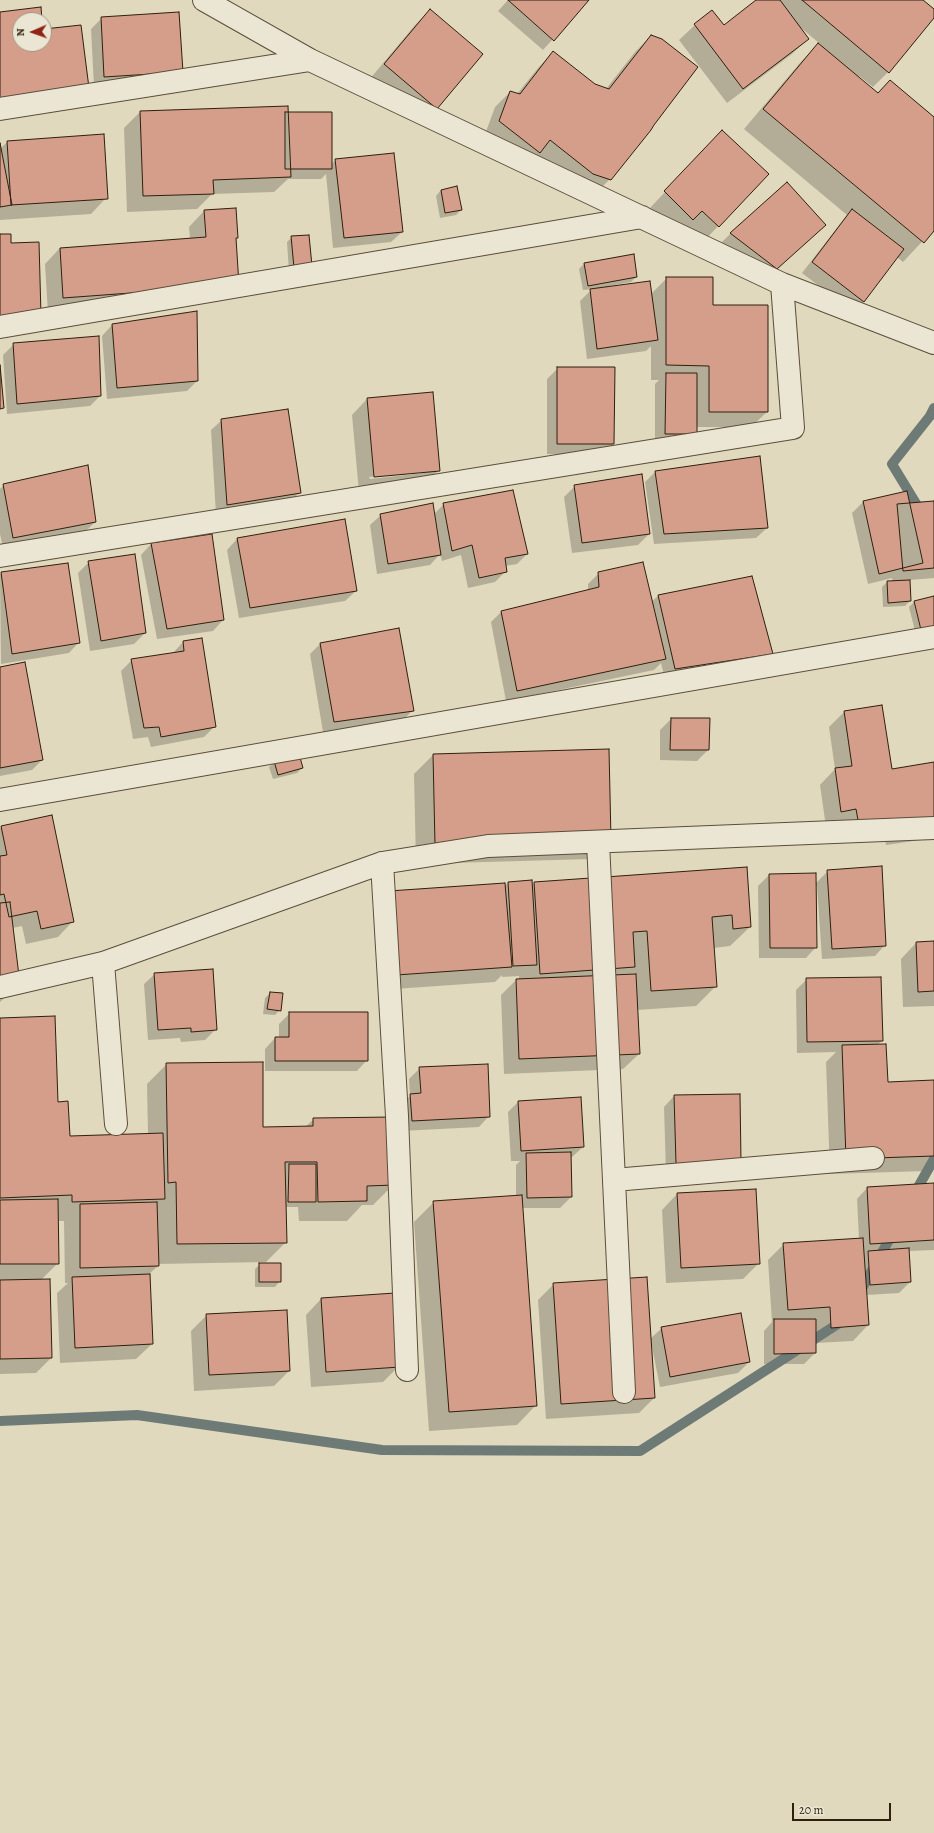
<!DOCTYPE html>
<style>
body{margin:0}
#map{position:relative;width:934px;height:1833px;overflow:hidden;background:#e0d9bd;font-family:Alegreya,serif}
canvas{display:block}
.north{position:absolute;left:12px;top:12px;width:40px;height:40px;box-sizing:border-box;background:#ebe6d4;border:1px solid #a09685;border-radius:50%;rotate:268deg;font-size:11px;font-weight:700;line-height:16px;text-align:center;color:#2f1f0e}
.north::after{content:'';display:block;margin:auto;width:14px;height:18px;background:#8f2418;clip-path:polygon(50% 0,100% 100%,50% 72%,0 100%)}
.scale{position:absolute;left:792px;top:1803px;width:99px;height:18px;box-sizing:border-box;border:2px solid #2f1f0e;border-top:0;padding-left:5px;font-size:12px;line-height:14px;white-space:nowrap;color:#2f1f0e;-webkit-text-stroke:3px #ebe6d4;paint-order:stroke}
</style>
<div id="map">
<canvas width="934" height="1833"></canvas>
<div class="north">N</div>
<div class="scale">20 m</div>
</div>
<script>
const context = document.querySelector('canvas').getContext('2d');
context.lineJoin = 'round';
function paint(path, color) { context.fillStyle = color; context.fill(path, 'evenodd'); }
const shape = rows => new Path2D(rows.map(r => 'M' + r).join(''));
function trace(path, color, width, dash) { context.strokeStyle = color; context.lineWidth = width; context.lineCap = dash ? 'butt' : 'round'; context.setLineDash(dash || []); context.stroke(path); }
paint(shape([
 [508,0,588,0,543,50,498,11],
 [758,0,921,0,934,11,934,16,888,72,873,87,859,76,858,78,877,94,890,81,934,119,934,229,903,262,897,257,864,301,853,312,802,273,847,215,744,129,799,64,819,43,800,27,808,39,792,54,727,103,679,40,695,25,724,26],
 [430,10,436,108,369,80,415,25],
 [102,18,182,72,94,87,91,29],
 [651,36,610,179,594,195,484,137,495,107,510,92,517,94,538,68,553,52,595,85,606,89,635,52],
 [288,107,288,113,331,164,336,160,402,232,391,242,333,248,326,174,321,179,288,179,274,192,212,194,197,209,127,212,124,128,140,112],
 [7,142,106,198,91,214,0,220,0,149],
 [707,147,768,174,703,242,686,226,677,234,650,208],
 [457,187,461,210,456,215,440,218,436,196,441,190],
 [204,211,237,237,235,239,238,285,222,301,48,313,45,264,60,248,190,239,189,227],
 [825,225,766,279,720,244,731,233],
 [292,237,311,266,289,272,287,242],
 [584,264,636,277,631,282,609,286,609,288,651,294,667,278,712,306,767,412,751,427,696,427,696,434,655,444,655,384,659,380,651,380,651,346,646,351,587,359,580,301,592,289,583,290,579,269],
 [112,325,197,381,187,391,107,399,102,336],
 [14,344,100,396,90,406,7,414,3,355],
 [558,368,614,368,613,444,603,455,547,454,547,379],
 [367,399,439,470,424,486,359,492,352,415],
 [424,471,424,473,370,479,369,477],
 [222,420,300,492,289,503,216,515,211,430],
 [655,472,767,528,756,538,654,544,645,482],
 [4,485,95,522,84,533,3,548,0,534,0,489],
 [575,486,649,534,638,545,572,553,564,497],
 [906,492,909,504,934,502,934,578,909,580,910,601,905,606,883,607,882,587,887,582,893,582,892,578,868,584,852,513,863,502],
 [444,504,527,554,517,564,505,566,505,572,495,582,468,588,461,555,442,561,440,554,430,565,377,574,370,525,381,515,434,514],
 [344,520,356,591,345,601,239,618,227,550,237,539],
 [151,544,223,620,213,631,157,639,141,555],
 [89,562,145,633,134,644,90,651,78,573],
 [67,564,79,642,69,653,1,664,0,574],
 [599,573,651,602,658,596,752,577,771,654,761,664,665,679,661,663,654,670,506,701,491,622,501,612,588,591,588,584],
 [934,597,934,630,916,635,909,607,914,602],
 [183,642,215,726,204,737,151,747,148,737,133,739,121,671,132,660,173,653],
 [320,644,413,710,402,721,323,732,310,654],
 [0,668,42,760,32,770,0,776],
 [881,706,891,770,934,763,934,838,886,845,884,835,826,827,820,785,835,769,829,727,844,712],
 [671,719,708,750,697,761,660,760,660,730],
 [608,750,591,859,416,864,414,774,433,755],
 [275,762,302,768,297,773,273,779,269,767],
 [51,816,73,921,58,937,26,944,22,926,12,928,19,984,0,1002,0,828],
 [746,868,750,927,730,946,713,948,716,986,696,1006,637,1010,639,1054,623,1069,504,1074,501,995,516,980,519,979,519,976,502,977,502,975,495,982,380,990,508,883,531,886,534,883],
 [828,871,885,945,875,956,822,959,817,886,816,886,816,947,806,958,759,958,758,886,769,875,816,883],
 [934,942,934,1006,903,1007,901,959,916,943],
 [155,974,216,1029,205,1040,181,1042,180,1038,148,1040,144,984],
 [807,979,882,1041,877,1045,887,1083,934,1081,934,1163,926,1171,830,1174,826,1062,836,1052,797,1053,796,990],
 [270,993,280,1010,275,1015,263,1014,265,998],
 [290,1013,367,1060,357,1071,265,1071,265,1049,275,1038,279,1038,279,1024],
 [0,1019,57,1103,69,1137,148,1134,147,1084,167,1064,262,1128,305,1127,314,1119,393,1185,373,1205,362,1205,347,1221,299,1221,298,1207,285,1207,286,1242,266,1262,157,1264,158,1266,149,1274,152,1344,136,1359,60,1363,57,1293,68,1283,65,1283,64,1221,57,1221,58,1263,41,1280,51,1358,36,1373,0,1374],
 [420,1068,489,1116,479,1127,401,1131,400,1105,410,1096,409,1079],
 [674,1096,740,1162,666,1174,664,1107],
 [518,1102,583,1147,572,1157,570,1157,571,1197,560,1208,522,1208,536,1405,517,1425,429,1431,414,1222,434,1202,516,1196,516,1165,520,1161,511,1161,508,1112],
 [934,1184,934,1250,908,1251,910,1282,899,1293,866,1295,868,1325,853,1341,815,1343,815,1353,804,1364,764,1364,764,1331,772,1322,768,1260,784,1244,859,1239,857,1199,867,1188],
 [677,1194,759,1263,743,1279,666,1283,662,1210],
 [260,1264,280,1281,275,1287,255,1287,255,1269],
 [554,1284,650,1339,662,1328,749,1362,738,1373,660,1387,652,1347,651,1347,654,1398,639,1413,546,1419,538,1300],
 [321,1299,399,1366,383,1382,311,1387,306,1315],
 [207,1315,289,1371,274,1386,194,1391,191,1331]
]), '#0003');
trace(shape([
 [934,408,930,416,892,464,934,533],
 [913,1196,934,1159],
 [860,1292,894,1231],
 [0,1421,137,1415,382,1450,640,1451,844,1320]
]), '#6e7a76', 10);
const building = shape([
 [508,0,589,0,554,41,508,0],
 [756,0,780,0,809,39,743,89,694,24,712,10,724,25,756,0],
 [802,0,923,0,934,9,934,18,889,73,802,0],
 [41,7,42,20,20,20,20,44,44,44,44,29,81,25,89,88,0,99,0,12,41,7],
 [430,9,483,54,437,109,384,64,430,9],
 [179,12,183,72,104,77,101,17,179,12],
 [651,35,662,39,698,67,654,125,651,130,611,180,593,174,550,140,540,153,499,121,510,91,520,94,553,51,595,84,609,89,651,35],
 [818,43,878,93,890,80,934,117,934,231,924,243,763,109,818,43],
 [288,106,291,177,213,180,214,194,143,196,140,111,288,106],
 [285,112,332,112,332,169,285,169,285,112],
 [722,130,769,174,719,227,702,211,693,220,664,191,722,130],
 [104,134,108,199,11,205,7,141,104,134],
 [0,143,12,205,0,207,0,143],
 [394,153,403,232,344,238,335,159,394,153],
 [787,182,826,225,777,269,730,233,787,182],
 [457,186,462,210,445,213,441,190,457,186],
 [236,208,238,238,236,238,239,285,63,298,60,248,206,237,204,210,236,208],
 [852,209,904,249,864,302,812,262,852,209],
 [0,234,11,234,11,243,39,242,41,316,0,317,0,234],
 [309,235,312,266,294,268,291,236,309,235],
 [634,254,637,277,588,286,584,263,634,254],
 [666,277,713,277,713,305,768,305,768,412,709,412,709,366,666,365,666,277],
 [650,281,658,340,597,349,590,289,650,281],
 [197,311,198,381,117,388,112,324,197,311],
 [99,336,101,396,17,404,13,343,99,336],
 [0,365,4,408,0,409,0,365],
 [557,367,615,367,614,444,557,444,557,367],
 [666,373,697,373,697,434,665,434,666,373],
 [433,392,440,471,374,477,367,398,433,392],
 [288,409,301,493,227,505,221,419,288,409],
 [760,456,768,528,664,534,655,471,760,456],
 [88,465,96,522,13,538,3,484,88,465],
 [642,474,650,534,582,543,574,485,642,474],
 [513,490,528,554,505,558,507,572,479,578,472,545,452,551,443,503,513,490],
 [907,491,923,563,879,574,863,501,907,491],
 [934,501,934,568,903,571,897,504,934,501],
 [433,503,441,555,388,564,380,514,433,503],
 [345,519,357,591,250,608,237,538,345,519],
 [212,534,224,620,167,629,151,543,212,534],
 [135,554,146,633,101,641,88,561,135,554],
 [643,562,666,659,517,691,501,611,599,587,598,572,643,562],
 [68,563,80,643,12,654,1,572,68,563],
 [752,576,773,654,675,669,658,595,752,576],
 [910,580,911,601,888,603,887,581,910,580],
 [934,596,934,627,921,630,914,601,934,596],
 [399,628,414,711,334,722,320,643,399,628],
 [202,638,216,727,161,737,159,727,144,728,131,659,184,651,183,641,202,638],
 [25,662,43,760,0,768,0,667,25,662],
 [882,705,892,769,934,762,934,825,859,826,856,809,841,812,835,768,852,766,844,711,882,705],
 [671,718,710,718,709,750,670,750,671,718],
 [609,749,611,840,435,845,433,754,609,749],
 [299,754,303,768,278,775,274,761,299,754],
 [52,815,74,922,41,929,37,911,9,917,4,894,0,895,0,856,7,855,1,826,52,815],
 [882,866,886,946,832,949,827,870,882,866],
 [747,867,751,927,733,929,732,915,712,917,717,987,651,991,647,931,633,932,635,967,540,974,534,882,747,867],
 [816,873,817,948,770,948,769,874,816,873],
 [532,880,537,965,513,966,508,882,532,880],
 [505,883,512,967,396,975,389,891,505,883],
 [10,902,20,984,0,986,0,903,10,902],
 [934,941,934,991,918,992,916,942,934,941],
 [213,969,217,1030,191,1032,191,1028,158,1030,154,973,213,969],
 [636,974,640,1054,519,1059,516,979,636,974],
 [881,977,883,1041,807,1042,806,978,881,977],
 [270,992,283,993,281,1011,267,1009,270,992],
 [289,1012,368,1012,368,1061,275,1061,275,1037,289,1037,289,1012],
 [55,1016,58,1102,68,1101,70,1136,163,1133,165,1199,72,1202,72,1195,0,1198,0,1018,55,1016],
 [886,1044,888,1082,934,1080,934,1156,846,1159,842,1045,886,1044],
 [263,1062,263,1127,313,1126,313,1118,393,1117,394,1185,367,1186,367,1201,318,1202,317,1162,285,1162,287,1243,177,1244,176,1182,168,1183,166,1063,263,1062],
 [488,1064,490,1117,412,1121,410,1094,421,1093,419,1067,488,1064],
 [740,1094,741,1162,676,1164,674,1095,740,1094],
 [581,1097,584,1147,521,1151,518,1101,581,1097],
 [571,1152,572,1197,527,1198,526,1153,571,1152],
 [289,1164,316,1164,316,1202,288,1202,289,1164],
 [934,1183,934,1240,870,1244,867,1187,934,1183],
 [756,1189,760,1264,681,1268,677,1193,756,1189],
 [522,1195,537,1406,449,1412,433,1201,522,1195],
 [58,1199,59,1264,0,1264,0,1200,58,1199],
 [157,1202,159,1266,80,1268,80,1204,157,1202],
 [863,1238,869,1325,831,1328,830,1307,788,1310,783,1243,863,1238],
 [909,1248,911,1282,870,1285,868,1251,909,1248],
 [259,1263,281,1263,281,1282,259,1282,259,1263],
 [150,1274,153,1344,75,1348,72,1277,150,1274],
 [647,1277,655,1398,561,1404,553,1283,647,1277],
 [50,1279,52,1358,0,1359,0,1280,50,1279],
 [395,1293,400,1367,326,1372,321,1298,395,1293],
 [287,1310,290,1371,209,1375,206,1314,287,1310],
 [741,1313,750,1362,670,1377,661,1327,741,1313],
 [774,1319,816,1319,816,1353,774,1354,774,1319]
]);
paint(building, '#d49e8a');
trace(building, '#2f1f0e', 1);
const minor = shape([
 [204,0,310,60,782,284,934,343],
 [0,109,310,60],
 [0,327,642,217],
 [0,556,793,428,782,284],
 [0,800,934,637],
 [598,842,624,1392],
 [382,863,397,1116,407,1370],
 [103,963,116,1124],
 [0,987,103,963,382,863,488,846,934,828],
 [614,1180,873,1158]
]);
trace(minor, '#5b4e3a', 24);
trace(minor, '#ebe6d4', 22);
</script>
